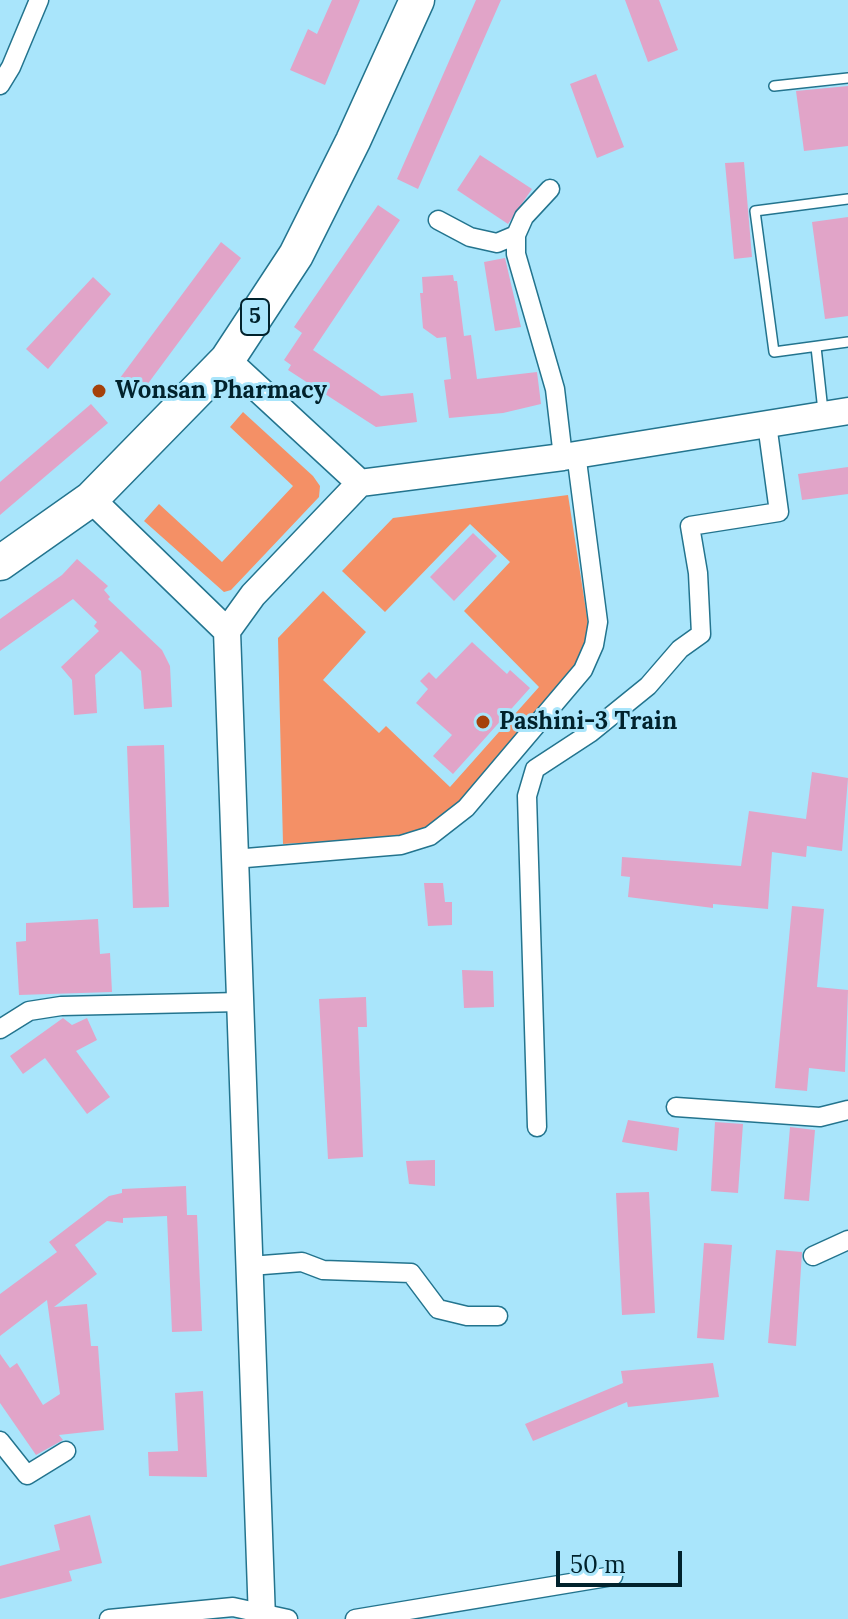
<!DOCTYPE html>
<style>
body{margin:0}
#map{position:relative;width:848px;height:1619px;overflow:hidden;background:#a9e5fb;font-family:Lora,serif}
canvas{display:block}
.scale{position:absolute;left:556px;top:1551px;width:126px;height:36px;box-sizing:border-box;border:4px solid #01222c;border-top:0;padding-left:10px;font-size:24px;line-height:28px;white-space:nowrap;color:#01222c;-webkit-text-stroke:6px #a9e5fb;paint-order:stroke}
</style>
<div id="map">
<canvas width="848" height="1619"></canvas>
<div class="scale">50 m</div>
</div>
<script>
const context = document.querySelector('canvas').getContext('2d');
context.lineJoin = 'round';
function paint(path, color) { context.fillStyle = color; context.fill(path, 'evenodd'); }
const shape = rows => new Path2D(rows.map(r => 'M' + r).join(''));
function trace(path, color, width, dash) { context.strokeStyle = color; context.lineWidth = width; context.lineCap = dash ? 'butt' : 'round'; context.setLineDash(dash || []); context.stroke(path); }
function drawText(font, color, halo, rows, align = 'center') {
  context.font = font + ' Lora,serif'; context.lineWidth = 6; context.setLineDash([]); context.textBaseline = 'middle'; context.strokeStyle = halo; context.fillStyle = color; for (const [text, x, y, turn = 0] of rows) {
    context.save(); context.translate(x, y); context.rotate((+turn || 0) * Math.PI / 180); context.textAlign = isNaN(turn) ? turn : align; if (halo) context.strokeText(text, 0, 0); context.fillText(text, 0, 0); context.restore();
  }
}
paint(shape([
 [243,412,313,476,320,486,319,497,231,590,224,592,144,521,159,504,222,562,293,486,230,427],
 [568,495,588,623,587,640,577,666,453,812,421,830,398,837,283,844,278,638,323,591,366,632,323,680,379,733,386,726,450,787,539,687,464,611,510,562,470,524,385,612,342,571,393,518]
]), '#f49066');
paint(shape([
 [332,0,360,0,325,85,290,70,308,29,317,34],
 [476,0,501,0,418,189,397,179],
 [625,0,659,0,678,50,648,62],
 [596,74,624,147,597,158,570,84],
 [848,86,848,146,804,151,796,91],
 [480,155,532,189,508,224,457,190],
 [744,162,752,257,734,259,725,163],
 [378,205,400,220,313,350,381,396,413,393,417,422,376,427,288,370,291,365,284,360,302,333,294,327],
 [848,217,848,316,825,319,812,222],
 [221,242,241,258,141,393,120,378],
 [505,258,521,327,495,331,484,262],
 [453,275,454,281,457,281,464,336,471,335,477,379,537,372,541,404,503,413,449,418,444,380,451,379,446,337,437,338,423,328,420,293,423,293,422,277],
 [93,277,111,294,48,369,26,349],
 [91,404,108,423,0,515,0,482],
 [848,467,848,494,802,500,798,474],
 [473,533,497,556,454,601,430,577],
 [77,559,108,586,104,590,110,597,108,599,162,650,170,666,172,707,144,709,141,671,121,651,95,675,97,713,74,715,72,680,61,667,99,631,94,626,97,622,73,599,0,651,0,619,62,575],
 [472,642,507,674,510,670,530,688,453,774,433,756,452,735,416,703,428,689,420,681,429,672,436,679],
 [164,745,169,907,133,908,127,746],
 [812,772,848,778,842,851,807,846,806,857,772,852,768,909,713,904,713,908,628,897,630,877,621,876,622,857,741,866,749,811,806,819],
 [424,883,443,883,445,902,452,902,452,925,428,926],
 [792,906,824,909,817,987,848,990,845,1072,809,1068,807,1091,775,1088],
 [98,919,100,954,110,953,112,992,19,995,16,942,26,941,26,923],
 [462,970,493,971,494,1007,464,1008],
 [366,997,367,1027,358,1027,363,1157,328,1159,319,999],
 [63,1018,72,1025,87,1018,97,1040,76,1051,110,1097,87,1114,45,1058,23,1074,10,1056],
 [628,1120,679,1128,677,1151,622,1142],
 [715,1122,743,1124,738,1193,711,1191],
 [790,1127,815,1130,809,1201,784,1199],
 [435,1160,435,1186,409,1184,406,1161],
 [186,1186,187,1215,197,1215,202,1331,172,1332,167,1216,123,1218,123,1223,107,1221,75,1245,97,1274,54,1307,87,1304,91,1346,98,1346,104,1430,59,1435,63,1440,36,1455,0,1403,0,1354,10,1368,17,1363,43,1405,60,1394,47,1300,0,1336,0,1294,57,1252,49,1242,109,1196,122,1193,122,1189],
 [649,1192,655,1313,622,1315,616,1193],
 [704,1243,732,1245,724,1340,697,1338],
 [776,1250,802,1252,796,1346,768,1343],
 [713,1363,719,1397,628,1407,627,1402,533,1441,525,1424,623,1383,621,1371],
 [203,1391,207,1477,149,1476,148,1452,178,1451,175,1393],
 [90,1515,102,1563,69,1571,72,1581,0,1599,0,1566,60,1550,54,1525]
]), '#e1a4c8');
const lane = shape([
 [774,86,848,78],
 [848,199,755,211,774,352,848,342],
 [816,347,823,411]
]);
const street = shape([
 [0,85,11,67,39,0],
 [550,189,524,217,516,235,516,254,555,389,563,457],
 [438,220,470,237,497,243,516,235],
 [234,859,401,845,430,836,466,808,583,670,594,645,598,622,576,453],
 [0,1029,29,1011,61,1006,240,1002],
 [676,1107,820,1117,848,1110],
 [537,1127,527,796,535,769,590,733,648,686,680,649,701,634,698,573,690,526,779,512,767,424],
 [813,1256,848,1240],
 [250,1266,302,1262,323,1270,411,1273,438,1309,467,1316,498,1316],
 [0,1441,27,1475,66,1451],
 [109,1619,233,1607,288,1619],
 [355,1619,613,1576]
]);
const secondary = shape([
 [227,360,360,483],
 [91,499,227,631],
 [262,1619,227,631,253,595,360,483,563,457,848,411]
]);
const highway = shape([
 [0,563,91,499,227,360,296,255,353,141,417,0]
]);
trace(lane, '#23748e', 12);
trace(street, '#23748e', 21);
trace(secondary, '#23748e', 29);
trace(highway, '#23748e', 37);
trace(lane, '#fff', 9);
trace(street, '#fff', 18);
trace(secondary, '#fff', 26);
trace(highway, '#fff', 34);
for (const [x, y, r, color] of [
 [99,391,8,"#a5410b"],
 [483,722,8,"#a5410b"]
]) { const dot = new Path2D(); dot.arc(x, y, r, 0, 2 * Math.PI); context.fillStyle = color; context.fill(dot); trace(dot, '#a9e5fb', 3); }
for (const [x, y, w] of [
 [255,317,28]
]) { const box = new Path2D(); box.roundRect(x - w / 2, y - 18, w, 36, 6); context.fillStyle = '#a9e5fb'; context.fill(box); trace(box, '#01222c', 2); }
drawText('bold 22px', '#01222c', null, [
 ["5",255,317]
]);
drawText('bold 24px', '#01222c', '#a9e5fb', [
 ["Wonsan Pharmacy",115,391],
 ["Pashini-3 Train",499,722]
], 'left');
</script>
